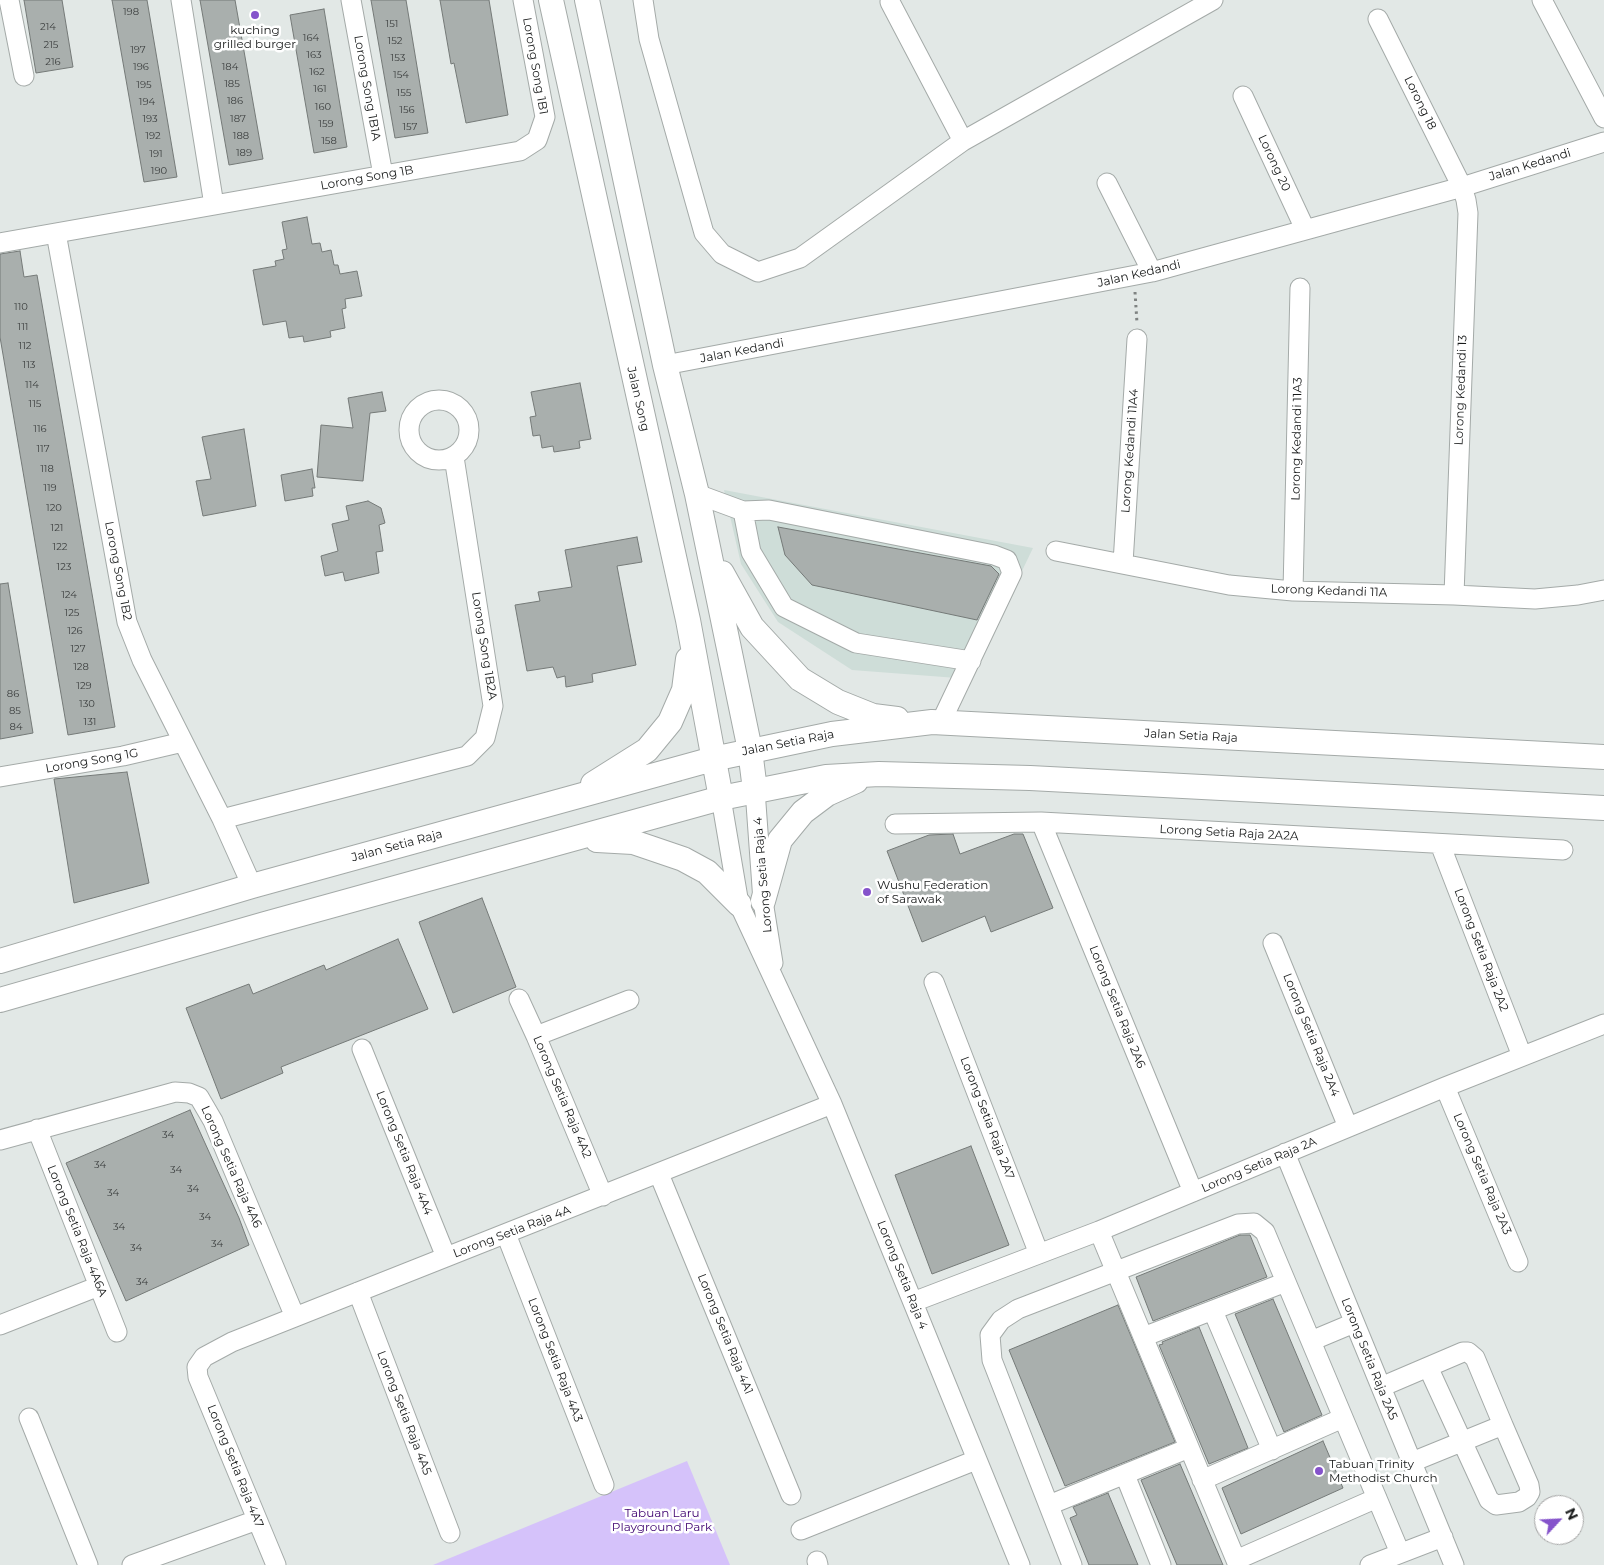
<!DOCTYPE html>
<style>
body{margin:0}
#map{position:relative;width:1604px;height:1565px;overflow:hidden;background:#e2e8e6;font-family:Montserrat,sans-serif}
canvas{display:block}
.north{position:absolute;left:1534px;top:1495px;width:50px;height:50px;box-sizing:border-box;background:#fff;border:1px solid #a3a3a3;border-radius:50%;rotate:65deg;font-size:14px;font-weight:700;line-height:20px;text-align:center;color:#181a1a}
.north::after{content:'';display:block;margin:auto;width:18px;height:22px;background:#8553cb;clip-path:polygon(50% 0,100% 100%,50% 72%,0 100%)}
</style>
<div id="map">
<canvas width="1604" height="1565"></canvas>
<div class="north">N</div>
</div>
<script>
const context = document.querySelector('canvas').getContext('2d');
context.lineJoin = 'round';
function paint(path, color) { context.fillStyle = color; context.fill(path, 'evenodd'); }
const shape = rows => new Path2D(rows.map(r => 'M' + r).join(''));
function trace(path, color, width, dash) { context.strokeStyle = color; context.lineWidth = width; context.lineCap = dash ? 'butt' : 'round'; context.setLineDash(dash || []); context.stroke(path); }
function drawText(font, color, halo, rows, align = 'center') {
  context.font = font + ' Montserrat,sans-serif'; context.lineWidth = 5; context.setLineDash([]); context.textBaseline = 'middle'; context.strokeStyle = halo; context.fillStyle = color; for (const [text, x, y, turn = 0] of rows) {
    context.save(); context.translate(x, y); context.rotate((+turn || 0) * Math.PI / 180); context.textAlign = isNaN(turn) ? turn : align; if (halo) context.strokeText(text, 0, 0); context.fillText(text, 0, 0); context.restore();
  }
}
paint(shape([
 [724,490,1033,548,970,679,852,670,778,622,741,564]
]), '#ceddd8');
paint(shape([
 [687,1461,730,1565,433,1565]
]), '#d5c2fa');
const building = shape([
 [24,0,62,0,73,67,36,73,24,0],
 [112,0,147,0,177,177,144,182,112,0],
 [200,0,235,0,263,159,229,165,200,0],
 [371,0,406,0,428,133,395,138,371,0],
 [440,0,489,0,508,115,466,123,454,63,451,64,440,0],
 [324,9,347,147,314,153,290,15,324,9],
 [307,217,312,244,320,243,322,252,331,250,334,265,338,265,340,274,357,271,362,296,345,299,346,308,342,309,345,328,330,331,331,337,304,342,303,336,289,338,286,321,263,325,253,270,276,266,275,261,284,259,282,250,287,249,282,222,307,217],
 [20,251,24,277,37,275,115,727,68,735,0,337,0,254,20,251],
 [580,383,591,439,579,441,580,448,554,452,553,446,542,448,540,435,533,436,530,417,536,416,531,392,580,383],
 [382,392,386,411,370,413,363,481,317,477,321,425,353,428,348,398,382,392],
 [244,429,256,506,203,516,196,481,211,479,202,437,244,429],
 [312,469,315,488,312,488,313,496,285,501,281,475,312,469],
 [368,501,381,508,385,523,379,525,383,551,376,552,379,573,345,581,343,572,325,576,321,556,338,551,332,524,349,520,346,506,368,501],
 [778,527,991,566,999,574,977,620,812,585,785,555,778,527],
 [637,537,642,562,617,566,636,665,592,674,593,682,566,687,565,676,557,678,553,667,527,671,515,605,540,601,538,592,572,587,565,550,637,537],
 [8,583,33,733,0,739,0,584,8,583],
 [127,772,149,883,74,903,54,779,127,772],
 [953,834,960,854,1014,834,1023,834,1053,908,991,932,985,916,922,942,887,851,929,835,953,834],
 [482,898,516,987,453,1013,419,922,482,898],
 [398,939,428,1009,281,1067,283,1073,221,1099,186,1008,249,984,253,994,324,965,326,970,398,939],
 [190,1110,239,1218,249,1245,126,1301,66,1163,190,1110],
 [971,1146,1009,1245,932,1274,895,1175,971,1146],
 [1240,1235,1250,1235,1267,1277,1153,1321,1136,1277,1240,1235],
 [1273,1299,1322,1415,1284,1432,1235,1314,1273,1299],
 [1118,1305,1175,1442,1065,1486,1009,1350,1118,1305],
 [1199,1327,1248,1448,1209,1464,1159,1345,1163,1344,1162,1342,1199,1327],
 [1323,1441,1343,1488,1241,1534,1222,1488,1323,1441],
 [1180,1464,1223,1565,1177,1565,1141,1480,1180,1464],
 [1108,1493,1138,1565,1089,1565,1070,1518,1077,1515,1073,1507,1108,1493]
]);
paint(building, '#a9afad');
trace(building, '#757a78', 1);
const minor = shape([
 [9,0,24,76],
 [181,0,214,205],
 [351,0,383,175],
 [643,0,649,39,704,233,722,254,758,272,800,258,963,141,1213,0],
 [1542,0,1604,118],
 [890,2,963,141],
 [1378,19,1462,187,1466,200,1468,213,1454,595],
 [1243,96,1305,229],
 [1107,183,1152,272],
 [56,233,127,622,142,660,222,819,252,886],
 [0,243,520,151,537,140,545,117,523,0],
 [665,365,1152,272,1462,187,1604,142],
 '409 430a30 30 0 1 1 60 0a30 30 0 1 1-60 0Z',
 [697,494,743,511,769,510,994,555,1007,560,1012,573,941,722],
 [743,511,751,552,784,607,856,643,971,661],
 [1056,551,1229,585,1293,591,1454,595,1535,599,1578,595,1604,590],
 [1123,563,1137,339],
 [1293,591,1300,288],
 [0,777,123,756,183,742],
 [755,790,763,901,773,963],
 [721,798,739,904,832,1104,1020,1565],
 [222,819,467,756,485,738,493,706,454,457],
 [1041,822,1193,1192],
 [895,824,1041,822,1563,850],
 [1440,844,1522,1056],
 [1273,943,1348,1127],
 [934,982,1039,1254],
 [519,999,536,1036,603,1196],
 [536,1036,629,1000],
 [362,1049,446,1257],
 [1445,1087,1518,1262],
 [37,1129,117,1332],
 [0,1140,175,1092,189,1093,199,1097,213,1121,295,1317],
 [1285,1153,1454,1565],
 [659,1174,791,1495],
 [1099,1231,1238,1565],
 [506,1234,604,1485],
 [358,1292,450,1533],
 [913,1302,1099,1231,1445,1087,1604,1024],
 [1213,1311,1272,1450],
 [0,1325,99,1286],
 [1143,1337,1286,1282],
 [1311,1341,1354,1323],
 [1428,1367,1489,1500,1496,1505,1519,1502,1527,1497,1530,1492,1529,1485,1503,1425],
 [1381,1387,1463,1352,1468,1352,1475,1358,1503,1425,1412,1462],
 [29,1418,88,1565],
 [1125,1475,1161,1565],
 [1202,1480,1343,1418],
 [1049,1505,1189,1448],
 [801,1530,976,1460],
 [1236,1560,1377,1498],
 [817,1561,818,1565],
 [132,1565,257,1520],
 [276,1565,198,1377,197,1367,204,1357,232,1342,832,1104],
 [1072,1565,992,1360,990,1335,1001,1320,1018,1309,1238,1224,1254,1223,1265,1232,1400,1553],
 [1370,1565,1443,1537]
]);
const major = shape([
 [551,0,688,620,721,798],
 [587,0,665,365,697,494,750,750,755,790],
 [722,573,752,627,800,679,838,702,873,716,897,719],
 [593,784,647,750,670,722,684,690,688,659],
 [597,840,633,842,683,859,707,872,739,904],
 [763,901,780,840,803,812,827,794,856,781],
 [0,961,252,886,713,759,832,734,932,722,1604,757],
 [0,1000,265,924,721,798,826,777,879,774,1030,778,1604,808]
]);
trace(minor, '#a4aaa8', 21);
trace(major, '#a4aaa8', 26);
trace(shape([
 [1135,292,1137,323]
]), '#7f8382', 3, [2.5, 4]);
trace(minor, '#fff', 19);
trace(major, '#fff', 24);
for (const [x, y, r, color] of [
 [255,15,5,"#8553cb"],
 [867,892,5,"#8553cb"],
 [1319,1471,5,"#8553cb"]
]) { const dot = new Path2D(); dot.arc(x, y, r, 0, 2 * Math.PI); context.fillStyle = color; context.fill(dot); trace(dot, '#fff', 2); }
drawText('10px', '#3c3f3f', null, [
 ["198",131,12],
 ["151",392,24],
 ["214",48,27],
 ["164",311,38],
 ["152",395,41],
 ["215",51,45],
 ["197",138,50],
 ["163",314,55],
 ["153",398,58],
 ["216",53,62],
 ["196",141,67],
 ["184",230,67],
 ["162",317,72],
 ["154",401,75],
 ["185",232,84],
 ["195",144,85],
 ["161",320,89],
 ["155",404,93],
 ["186",235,101],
 ["194",147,102],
 ["160",323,107],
 ["156",407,110],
 ["193",150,119],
 ["187",238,119],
 ["159",326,124],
 ["157",410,127],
 ["192",153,136],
 ["188",241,136],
 ["158",329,141],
 ["189",244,153],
 ["191",156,154],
 ["190",159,171],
 ["110",21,307],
 ["111",23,327],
 ["112",25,346],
 ["113",29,365],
 ["114",32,385],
 ["115",35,404],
 ["116",40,429],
 ["117",43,449],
 ["118",47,469],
 ["119",50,488],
 ["120",54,508],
 ["121",57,528],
 ["122",60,547],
 ["123",64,567],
 ["124",69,595],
 ["125",72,613],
 ["126",75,631],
 ["127",78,649],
 ["128",81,667],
 ["129",84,686],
 ["86",13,694],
 ["130",87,704],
 ["85",15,711],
 ["131",90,722],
 ["84",16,727],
 ["34",168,1135],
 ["34",100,1165],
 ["34",176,1170],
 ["34",193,1189],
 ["34",113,1193],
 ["34",205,1217],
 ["34",119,1227],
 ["34",217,1244],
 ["34",136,1248],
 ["34",142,1282]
]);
drawText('12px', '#181a1a', '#fff', [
 ["kuching",255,30,"center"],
 ["grilled burger",255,44,"center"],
 ["Wushu Federation",877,885],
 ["of Sarawak",877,899],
 ["Tabuan Trinity",1329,1464],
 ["Methodist Church",1329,1478]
], 'left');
drawText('12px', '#181a1a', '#fff', [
 ["Lorong Song 1B1",535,66,80],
 ["Lorong Song 1B1A",367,88,80],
 ["Lorong 18",1420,103,64],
 ["Lorong 20",1274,163,65],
 ["Jalan Kedandi",1530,165,-17],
 ["Lorong Song 1B",367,178,-10],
 ["Jalan Kedandi",1139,274,-13],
 ["Jalan Kedandi",742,351,-11],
 ["Lorong Kedandi 13",1461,390,-88],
 ["Jalan Song",638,399,77],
 ["Lorong Kedandi 11A3",1297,439,-89],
 ["Lorong Kedandi 11A4",1130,451,-86],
 ["Lorong Song 1B2",118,571,79],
 ["Lorong Kedandi 11A",1329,591,2],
 ["Lorong Song 1B2A",484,646,81],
 ["Jalan Setia Raja",1191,736,3],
 ["Jalan Setia Raja",788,743,-11],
 ["Lorong Song 1G",92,761,-10],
 ["Lorong Setia Raja 2A2A",1229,833,3],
 ["Jalan Setia Raja",397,846,-15],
 ["Lorong Setia Raja 4",763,875,-95],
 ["Lorong Setia Raja 2A2",1481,950,69],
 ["Lorong Setia Raja 2A6",1117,1007,68],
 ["Lorong Setia Raja 2A4",1311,1035,68],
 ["Lorong Setia Raja 4A2",562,1097,67],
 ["Lorong Setia Raja 2A7",987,1118,69],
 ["Lorong Setia Raja 4A4",404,1153,68],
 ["Lorong Setia Raja 2A",1259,1165,-23],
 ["Lorong Setia Raja 4A6",231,1167,66],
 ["Lorong Setia Raja 2A3",1482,1174,67],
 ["Lorong Setia Raja 4A6A",77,1231,68],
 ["Lorong Setia Raja 4A",512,1232,-21],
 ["Lorong Setia Raja 4",902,1275,68],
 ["Lorong Setia Raja 4A1",725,1334,68],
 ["Lorong Setia Raja 2A5",1369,1359,68],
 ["Lorong Setia Raja 4A3",555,1360,69],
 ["Lorong Setia Raja 4A5",404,1413,69],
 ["Lorong Setia Raja 4A7",235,1466,68]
]);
drawText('12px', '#3d016f', '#fff', [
 ["Tabuan Laru",662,1513],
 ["Playground Park",662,1527]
]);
</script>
